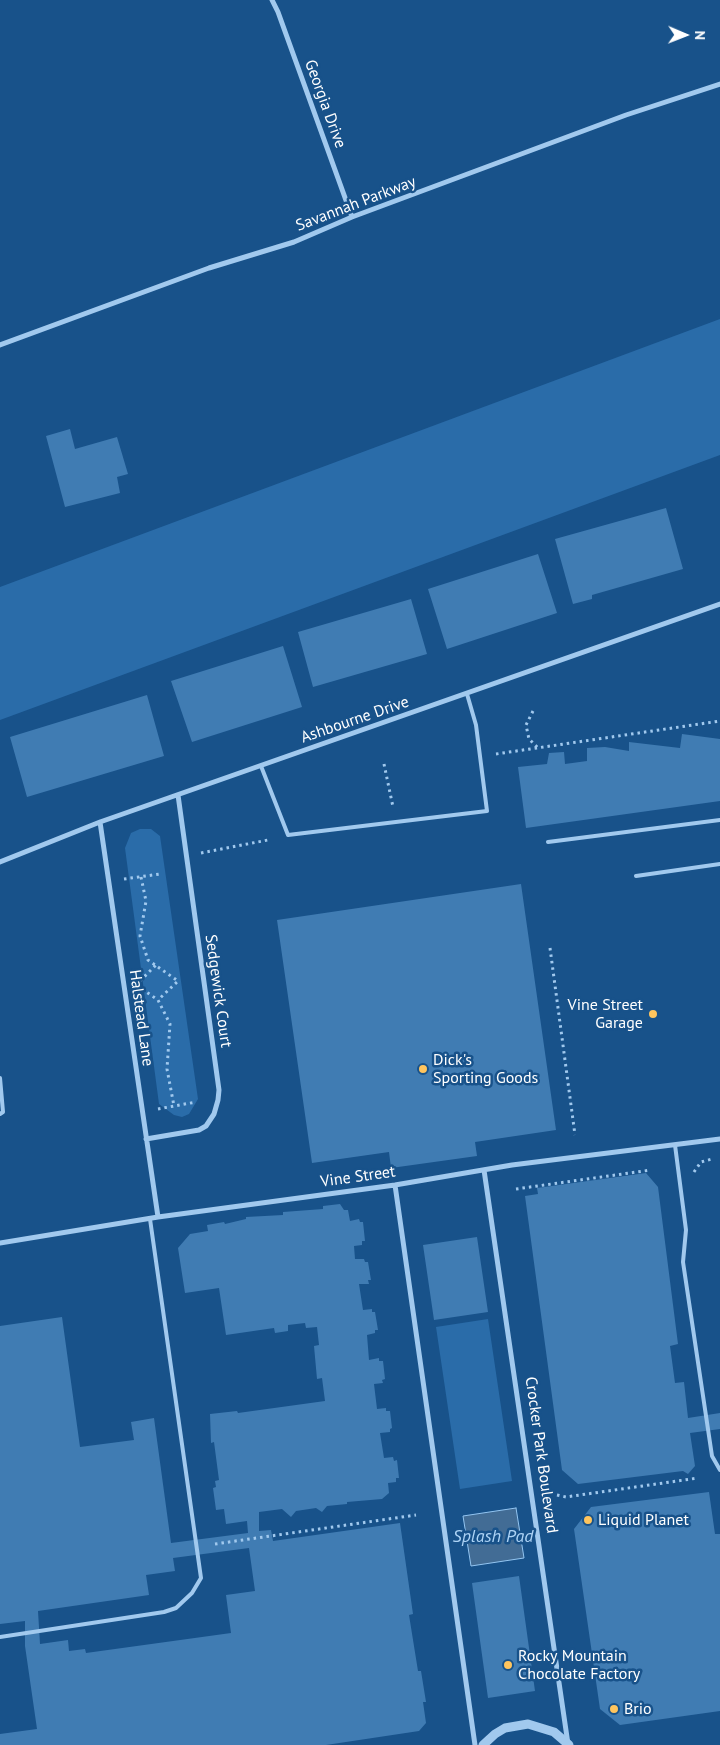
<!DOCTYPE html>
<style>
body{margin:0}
#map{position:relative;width:720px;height:1745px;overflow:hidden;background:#18528a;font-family:"PT Sans",sans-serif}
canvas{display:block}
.north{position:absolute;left:660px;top:10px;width:50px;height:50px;-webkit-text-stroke:4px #18528a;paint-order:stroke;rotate:91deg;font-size:14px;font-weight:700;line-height:20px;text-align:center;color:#fff}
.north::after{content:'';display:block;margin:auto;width:18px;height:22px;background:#fff;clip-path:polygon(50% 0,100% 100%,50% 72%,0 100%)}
</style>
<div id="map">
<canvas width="720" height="1745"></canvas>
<div class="north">N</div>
</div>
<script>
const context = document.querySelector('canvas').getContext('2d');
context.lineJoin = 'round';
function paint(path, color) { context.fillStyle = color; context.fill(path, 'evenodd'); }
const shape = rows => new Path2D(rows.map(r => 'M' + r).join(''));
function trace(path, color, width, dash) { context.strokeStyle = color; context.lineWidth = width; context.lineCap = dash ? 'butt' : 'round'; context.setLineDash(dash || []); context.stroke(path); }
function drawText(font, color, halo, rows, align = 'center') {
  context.font = font + ' "PT Sans",sans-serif'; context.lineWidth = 5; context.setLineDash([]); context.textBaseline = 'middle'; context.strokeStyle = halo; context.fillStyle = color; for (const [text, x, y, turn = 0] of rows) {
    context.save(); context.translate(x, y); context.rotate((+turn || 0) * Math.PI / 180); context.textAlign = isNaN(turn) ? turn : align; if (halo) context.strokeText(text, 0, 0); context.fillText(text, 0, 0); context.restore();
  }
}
paint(shape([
 [720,319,720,455,0,720,0,587],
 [140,829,151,829,160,836,198,1099,189,1114,182,1117,174,1115,159,1104,125,848,131,833],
 [488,1319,512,1481,460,1489,436,1327]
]), '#2a6ca9');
const water = shape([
 [516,1508,524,1558,471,1566,463,1516,516,1508]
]);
paint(water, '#426c95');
trace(water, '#93c5f1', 1);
paint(shape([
 [70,429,75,449,117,437,128,474,117,477,120,493,65,507,46,436],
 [666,508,683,569,592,595,592,599,573,604,555,539],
 [538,554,557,613,447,649,428,589],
 [411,599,427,654,313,687,298,632],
 [283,646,302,707,192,742,171,681],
 [147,695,164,756,27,797,10,737],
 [682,734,720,739,720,801,526,828,518,767,547,764,549,753,564,752,565,764,587,761,587,748,605,747,629,751,629,742,680,748],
 [521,884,556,1130,475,1142,477,1156,391,1168,389,1152,312,1163,277,920],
 [646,1173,658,1187,678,1344,670,1346,675,1383,684,1382,688,1418,720,1413,720,1429,690,1433,695,1466,688,1474,683,1471,578,1484,562,1470,525,1196,538,1194,537,1188],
 [340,1204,344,1210,348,1210,350,1221,359,1219,360,1222,363,1222,365,1241,362,1241,362,1245,354,1246,355,1259,364,1259,365,1262,368,1262,371,1280,368,1280,369,1284,359,1284,363,1310,372,1309,372,1312,375,1312,378,1330,375,1330,375,1333,367,1335,369,1360,379,1358,379,1361,383,1361,385,1379,382,1380,383,1383,374,1384,377,1409,386,1408,386,1411,390,1411,392,1428,390,1429,390,1432,380,1433,384,1458,393,1457,394,1461,397,1460,399,1478,396,1478,396,1482,388,1483,389,1493,382,1499,347,1502,347,1504,327,1506,322,1512,316,1508,296,1511,291,1517,282,1509,259,1512,259,1531,271,1530,273,1541,400,1523,413,1614,409,1615,418,1671,421,1671,426,1702,423,1702,426,1723,419,1731,326,1745,0,1745,0,1734,37,1729,25,1646,25,1621,0,1624,0,1326,62,1317,80,1447,134,1440,131,1422,154,1418,171,1543,248,1533,247,1521,226,1524,224,1509,216,1510,213,1488,216,1487,215,1481,219,1480,214,1442,211,1443,210,1414,237,1411,238,1413,325,1401,322,1378,317,1379,314,1346,319,1345,317,1327,306,1328,305,1323,288,1325,288,1331,275,1333,274,1328,226,1335,219,1288,185,1293,178,1248,190,1234,208,1231,207,1225,224,1222,225,1224,246,1219,246,1217,283,1215,283,1212,323,1209,323,1206],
 [249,1548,255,1591,226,1595,231,1633,86,1653,85,1649,69,1651,68,1640,40,1644,38,1611,149,1595,146,1575,175,1571,173,1558],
 [477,1237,488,1312,434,1320,423,1245],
 [709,1492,715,1534,720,1534,720,1711,620,1725,600,1709,574,1529,591,1507],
 [519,1576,535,1691,488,1698,472,1583]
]), '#407cb3');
trace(shape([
 [533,711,526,725,529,739,538,748],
 [496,754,720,721],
 [384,764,393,807],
 [201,853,268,840],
 [141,877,146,901,140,936,148,960,178,981,158,1000],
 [124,879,160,874],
 [550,948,575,1135],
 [140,981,156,965],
 [142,989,158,1000,170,1024,167,1069,174,1106],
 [158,1109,196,1102],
 [694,1172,701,1162,712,1159],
 [516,1189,651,1170],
 [557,1495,566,1497,698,1478],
 [215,1544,416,1515]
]), '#a1c9ee', 3, [2.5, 4]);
trace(shape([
 [261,766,288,835,487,811,476,725,467,694],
 [548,842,720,820],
 [636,876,720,864],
 [0,1078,3,1112,0,1114],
 [675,1145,686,1230,683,1262,712,1456,720,1470],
 [0,1637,164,1612,176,1608,192,1593,201,1578,150,1219]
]), '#a1c9ee', 4);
trace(shape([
 [272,0,278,12,352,217],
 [0,345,209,268,294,242,352,217,626,115,720,84],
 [100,822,158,1217],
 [0,862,100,822,720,604],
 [146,1139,199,1130,206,1126,214,1114,218,1100,219,1090,178,795],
 [484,1170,568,1744],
 [395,1185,475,1745],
 [0,1243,158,1217,395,1185,512,1165,720,1139]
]), '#a1c9ee', 5);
trace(shape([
 [483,1745,495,1734,505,1728,528,1724,554,1732,569,1745]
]), '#a1c9ee', 9);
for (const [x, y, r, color] of [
 [653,1014,5,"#ffc55e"],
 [423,1069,5,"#ffc55e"],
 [588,1520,5,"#ffc55e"],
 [508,1665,5,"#ffc55e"],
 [614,1709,5,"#ffc55e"]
]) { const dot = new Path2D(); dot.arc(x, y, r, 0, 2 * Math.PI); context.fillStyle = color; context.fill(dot); trace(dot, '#18528a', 2); }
drawText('16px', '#fff', '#18528a', [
 ["Georgia Drive",325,104,70],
 ["Savannah Parkway",356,204,-21],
 ["Ashbourne Drive",355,720,-19],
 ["Sedgewick Court",218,991,82],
 ["Halstead Lane",141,1018,82],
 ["Vine Street",358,1177,-8],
 ["Crocker Park Boulevard",541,1455,82]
]);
drawText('16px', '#fff', '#18528a', [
 ["Vine Street",643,1005,"right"],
 ["Garage",643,1023,"right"],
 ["Dick's",433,1060],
 ["Sporting Goods",433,1078],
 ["Liquid Planet",598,1520],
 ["Rocky Mountain",518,1656],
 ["Chocolate Factory",518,1674],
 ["Brio",624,1709]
], 'left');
drawText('italic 18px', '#add3f5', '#18528a', [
 ["Splash Pad",493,1537]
]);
</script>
